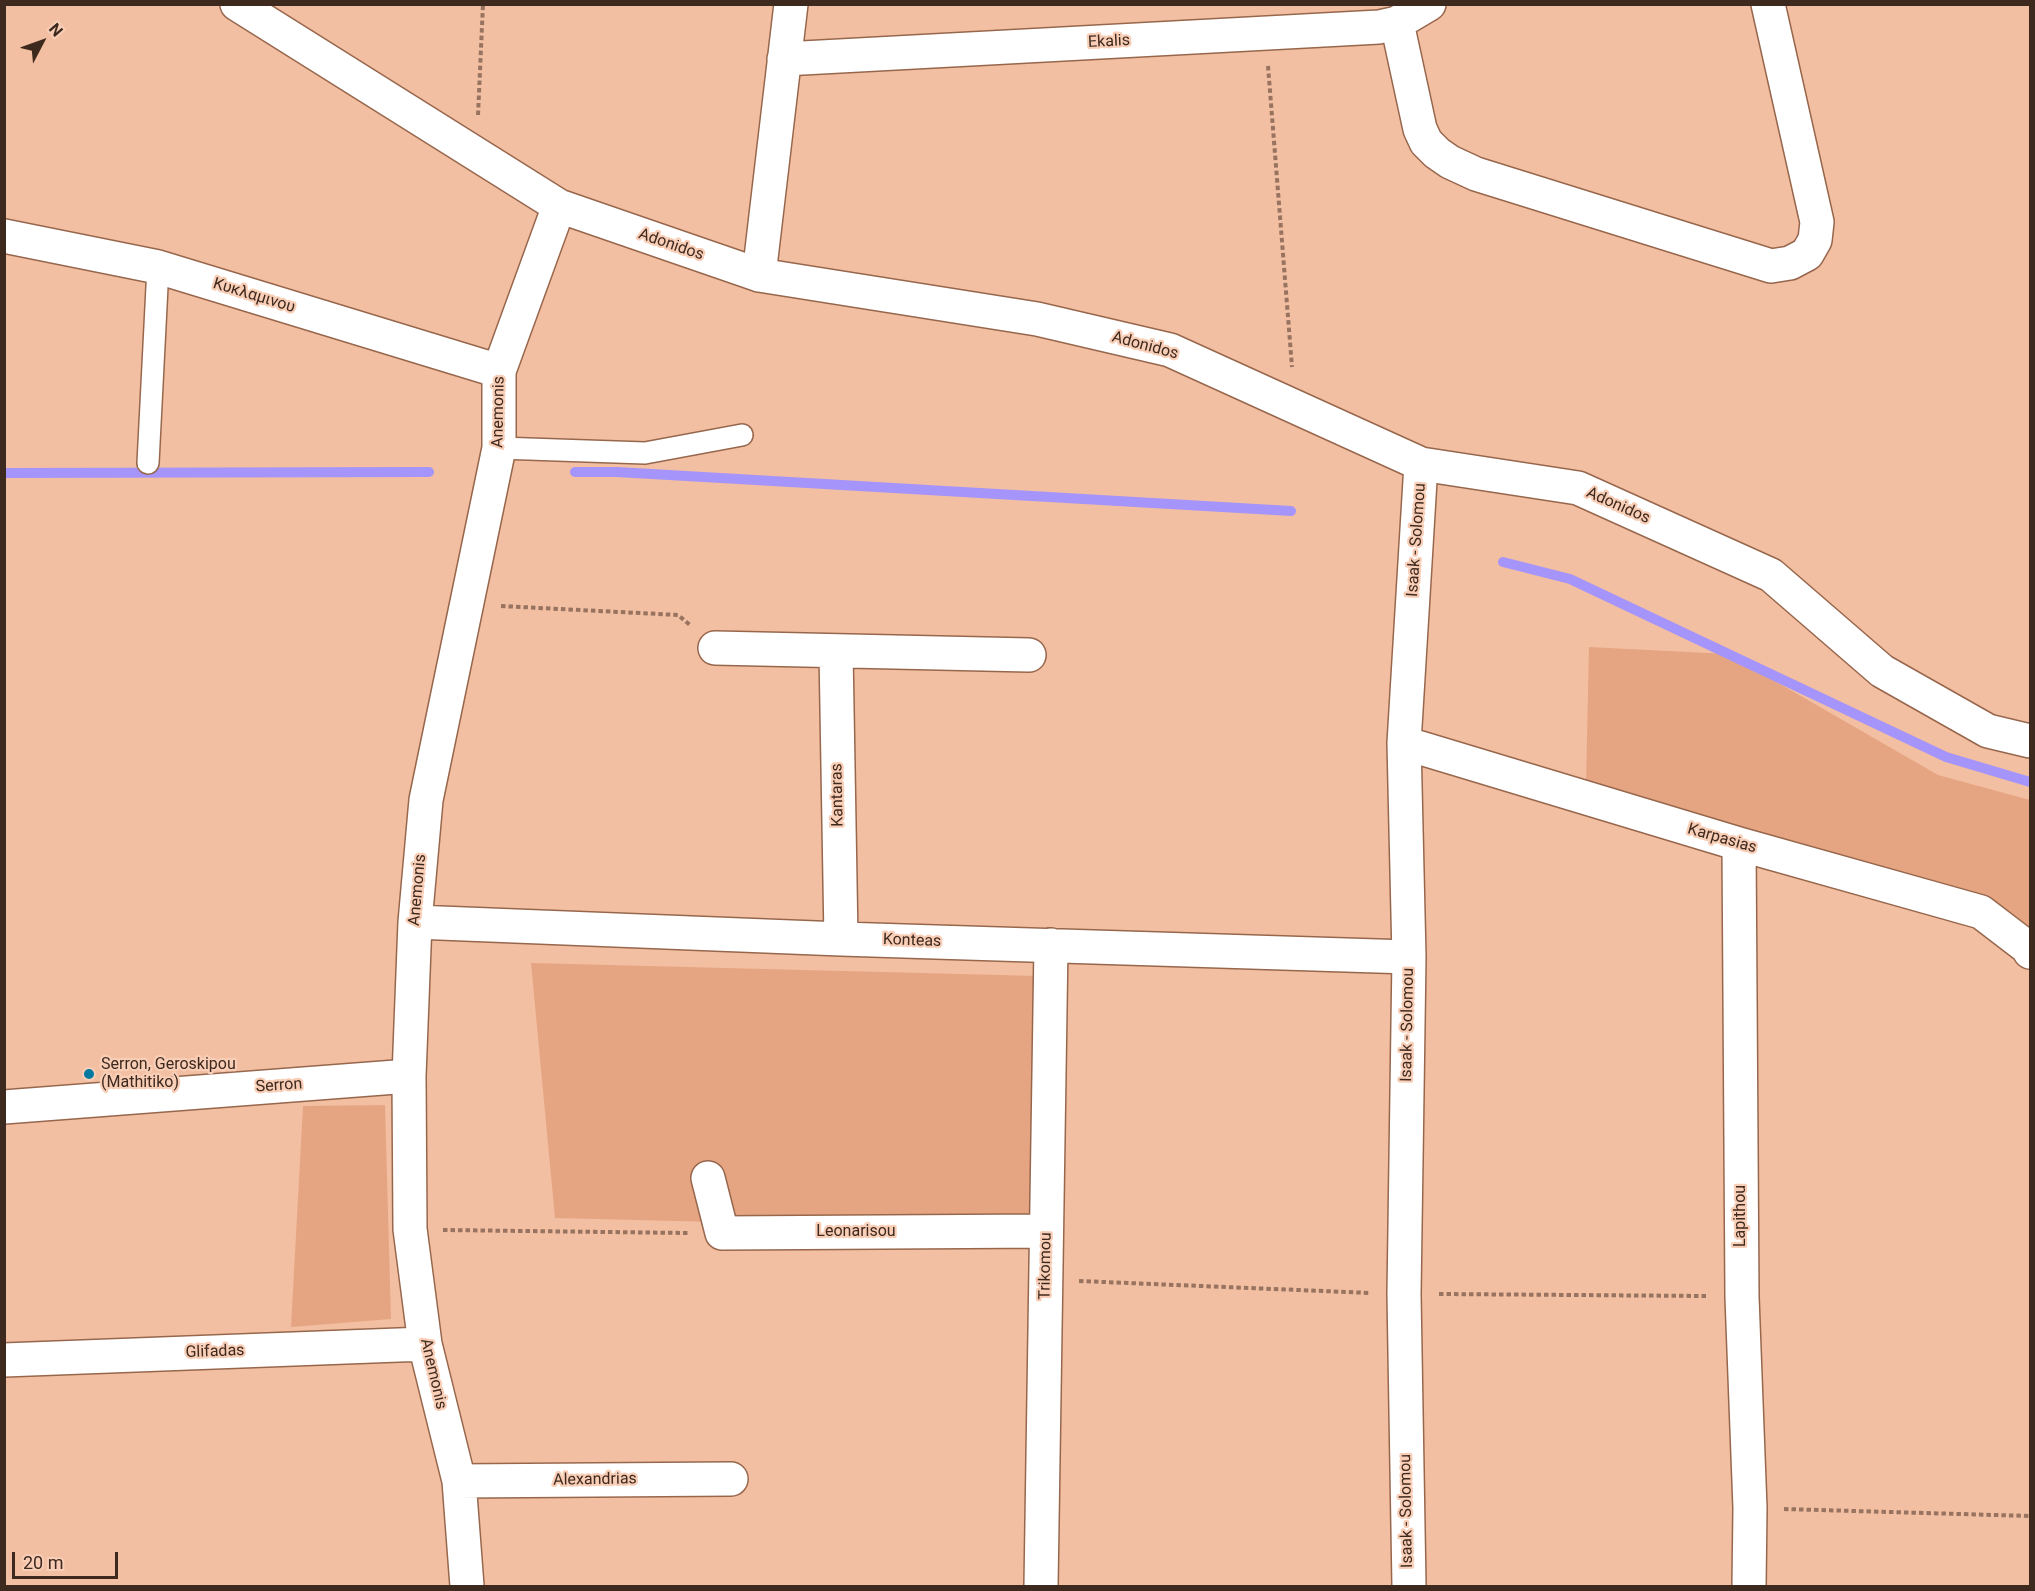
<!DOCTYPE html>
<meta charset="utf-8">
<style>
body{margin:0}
#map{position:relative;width:2035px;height:1591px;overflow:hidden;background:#f3bfa2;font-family:Roboto,sans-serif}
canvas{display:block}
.frame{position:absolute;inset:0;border:6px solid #3e291e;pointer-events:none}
.north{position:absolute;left:12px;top:12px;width:60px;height:60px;-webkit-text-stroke:4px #f9ceb7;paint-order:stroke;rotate:49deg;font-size:16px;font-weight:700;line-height:24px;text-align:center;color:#3e291e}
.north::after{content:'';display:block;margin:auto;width:21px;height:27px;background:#3e291e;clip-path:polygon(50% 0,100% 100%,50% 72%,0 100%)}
.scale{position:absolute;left:12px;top:1552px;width:106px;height:27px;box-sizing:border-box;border:3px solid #3e291e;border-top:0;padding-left:8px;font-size:18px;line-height:21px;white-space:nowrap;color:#3e291e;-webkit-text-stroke:4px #f9ceb7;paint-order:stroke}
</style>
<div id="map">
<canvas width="2035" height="1591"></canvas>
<div class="frame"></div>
<div class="north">N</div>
<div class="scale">20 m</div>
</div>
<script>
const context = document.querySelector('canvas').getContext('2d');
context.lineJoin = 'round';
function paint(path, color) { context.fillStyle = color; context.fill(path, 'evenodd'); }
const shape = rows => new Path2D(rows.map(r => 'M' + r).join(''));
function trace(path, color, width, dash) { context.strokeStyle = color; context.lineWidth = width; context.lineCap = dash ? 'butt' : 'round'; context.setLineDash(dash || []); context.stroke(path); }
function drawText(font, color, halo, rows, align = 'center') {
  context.font = font + ' Roboto,sans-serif'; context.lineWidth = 4.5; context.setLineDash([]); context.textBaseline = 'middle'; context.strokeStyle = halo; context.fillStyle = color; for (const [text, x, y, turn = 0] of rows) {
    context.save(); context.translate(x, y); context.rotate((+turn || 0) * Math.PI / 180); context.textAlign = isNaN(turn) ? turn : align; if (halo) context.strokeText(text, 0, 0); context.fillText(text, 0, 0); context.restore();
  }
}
paint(shape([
 [1589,647,1728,654,1938,775,2030,800,2030,944,1586,782],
 [531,963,1039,976,1033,1230,555,1218],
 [385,1105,391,1319,291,1327,303,1106]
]), '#e6a582');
trace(shape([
 [575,472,617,472,1291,511],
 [4,473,429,472],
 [1503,562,1570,579,1946,757,2030,782]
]), '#a594fa', 10);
const service = shape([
 [499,448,645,453,742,435],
 [148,463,158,267]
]);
const minor = shape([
 [237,4,559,206,759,275,1037,319,1170,350,1421,464,1578,488,1771,575,1882,671,1988,731,2030,741],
 [1397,23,1420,129,1426,142,1437,153,1450,162,1476,174,1771,266,1790,263,1807,254,1815,240,1817,222,1768,4],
 [784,59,1379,27,1397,23,1429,4],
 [4,236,158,267,499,371],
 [759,275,791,4],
 [715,648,1029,655],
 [836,651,841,939],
 [1404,743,1739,844,1981,912,2028,948,2030,952],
 [1739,844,1742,1297,1750,1508,1749,1586],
 [415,922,841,939,1409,957],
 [4,1107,409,1076],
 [708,1178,722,1233,1046,1231],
 [4,1360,425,1344],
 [459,1481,731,1479],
 [467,1586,459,1481,425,1344,410,1229,409,1076,415,922,426,800,499,448,499,371,559,206],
 [1041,1586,1051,945],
 [1409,1586,1404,1294,1409,957,1404,743,1421,464]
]);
trace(service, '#97674d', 24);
trace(minor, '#97674d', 36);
trace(shape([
 [1268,66,1292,367],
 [478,115,483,4],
 [501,606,678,615,690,625],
 [443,1230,688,1233],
 [1079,1281,1371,1293],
 [1439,1294,1707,1296],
 [1784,1509,2030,1516]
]), '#987460', 4, [4.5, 3]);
trace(service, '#fff', 21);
trace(minor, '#fff', 33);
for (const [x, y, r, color] of [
 [89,1074,6,"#0079a1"]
]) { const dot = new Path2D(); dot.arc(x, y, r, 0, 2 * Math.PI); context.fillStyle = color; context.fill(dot); trace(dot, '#f9ceb7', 2); }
drawText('16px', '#3e291e', '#f9ceb7', [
 ["Ekalis",1109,42,-3],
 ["Adonidos",671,245,19],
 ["Κυκλαμινου",254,296,17],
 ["Adonidos",1145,346,15],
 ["Anemonis",499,412,-89],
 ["Adonidos",1618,506,24],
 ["Isaak - Solomou",1417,540,-86],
 ["Kantaras",838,795,-91],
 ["Karpasias",1722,839,16],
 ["Anemonis",418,890,-85],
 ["Konteas",912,941,2],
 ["Isaak - Solomou",1408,1025,-89],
 ["Serron",279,1086,-4],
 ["Lapithou",1741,1216,-90],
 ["Leonarisou",856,1232],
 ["Trikomou",1046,1266,-89],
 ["Glifadas",215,1352,-2],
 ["Anemonis",433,1374,77],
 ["Alexandrias",595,1480,-1],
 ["Isaak - Solomou",1407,1511,-91]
]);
drawText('16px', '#3e291e', '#f9ceb7', [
 ["Serron, Geroskipou",101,1065],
 ["(Mathitiko)",101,1083]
], 'left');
</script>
